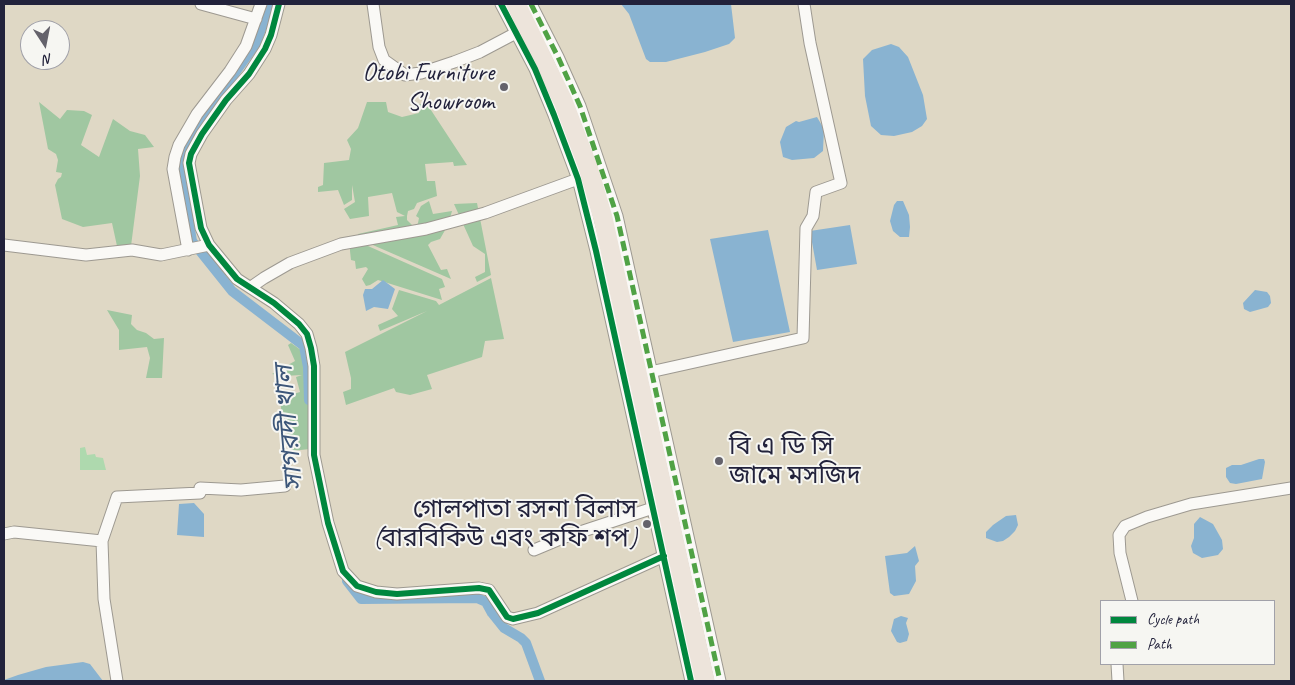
<!DOCTYPE html>
<meta charset="utf-8">
<style>
body{margin:0}
#map{position:relative;width:1295px;height:685px;overflow:hidden;background:#dfd8c5;font-family:Caveat,sans-serif}
canvas{display:block}
.frame{position:absolute;inset:0;border:5px solid #22223b;pointer-events:none}
.legend{position:absolute;left:1100px;top:600px;width:175px;height:65px;box-sizing:border-box;background:#f6f6f2;border:1px solid #a1a1a9;margin:0;padding:6px 9px;list-style:none;font-size:15px;color:#22223b}
.legend li{display:flex;align-items:center;gap:10px;height:25px}
.legend b{width:25px;border:1px solid #a1a1a9}
.north{position:absolute;left:20px;top:20px;width:50px;height:50px;box-sizing:border-box;background:#f6f6f2;border:1px solid #a1a1a9;border-radius:50%;rotate:169deg;font-size:14px;font-weight:700;line-height:20px;text-align:center;color:#22223b}
.north::after{content:'';display:block;margin:auto;width:18px;height:22px;background:#64626b;clip-path:polygon(50% 0,100% 100%,50% 72%,0 100%)}
</style>
<div id="map">
<canvas width="1295" height="685"></canvas>
<div class="frame"></div>
<ul class="legend">
<li><b style="height:6px;background:#00873e"></b>Cycle path</li>
<li><b style="height:6px;background:#50a245"></b>Path</li>
</ul>
<div class="north">N</div>
</div>
<script>
const context = document.querySelector('canvas').getContext('2d');
context.lineJoin = 'round';
function paint(path, color) { context.fillStyle = color; context.fill(path, 'evenodd'); }
const shape = rows => new Path2D(rows.map(r => 'M' + r).join(''));
function trace(path, color, width, dash) { context.strokeStyle = color; context.lineWidth = width; context.lineCap = dash ? 'butt' : 'round'; context.setLineDash(dash || []); context.stroke(path); }
function drawText(font, color, halo, rows, align = 'center') {
  context.font = font + ' Caveat,"Noto Sans Bengali",sans-serif'; context.lineWidth = 4; context.setLineDash([]); context.textBaseline = 'middle'; context.strokeStyle = halo; context.fillStyle = color; for (const [text, x, y, turn = 0] of rows) {
    context.save(); context.translate(x, y); context.rotate((+turn || 0) * Math.PI / 180); context.textAlign = isNaN(turn) ? turn : align; if (halo) context.strokeText(text, 0, 0); context.fillText(text, 0, 0); context.restore();
  }
}
paint(shape([
 [85,447,87,455,95,454,96,457,103,458,106,470,80,470,80,448]
]), '#aed9ae');
paint(shape([
 [39,102,60,119,67,110,84,111,92,115,81,145,99,157,113,119,130,131,145,135,154,147,138,149,140,176,131,246,117,246,112,223,83,227,62,219,55,185,58,179,61,177,62,173,56,172,58,160,56,154,48,149],
 [367,102,386,102,388,112,402,117,419,113,418,104,427,104,467,165,454,166,453,162,425,164,427,181,435,181,437,196,417,203,414,209,408,211,407,216,407,220,415,228,418,223,419,218,416,216,421,206,429,201,433,214,452,211,448,225,440,239,431,242,428,245,441,270,447,269,451,279,359,239,358,234,398,225,396,217,405,216,397,212,392,193,368,197,369,216,350,219,344,209,355,202,352,185,352,200,344,205,338,190,318,192,318,187,323,185,324,163,349,160,351,149,347,140,358,128],
 [477,203,491,275,477,282,475,277,485,272,485,254,473,246,454,204],
 [359,242,442,279,445,287,439,289,442,300,378,280,370,285,366,286,362,279,368,269,366,267,356,269,355,261,351,260,350,251,350,247],
 [491,278,504,339,485,341,482,357,427,375,432,389,410,395,396,392,394,388,346,405,343,392,351,389,351,378,345,352,427,311,380,331,378,325,398,316,392,309,399,290,436,301,439,305],
 [107,310,132,315,131,324,137,330,146,333,154,339,164,338,162,378,146,378,150,358,147,347,119,350,119,330],
 [291,343,305,353,309,374,310,449,291,451,290,441,282,417,280,398,300,392,296,377,302,375,283,376,272,374,295,361,288,345]
]), '#a0c7a1');
paint(shape([
 [621,4,731,4,735,38,729,44,705,52,666,62,650,62,646,59,629,14],
 [891,44,899,47,908,57,923,95,927,119,922,126,912,132,894,136,881,135,871,126,865,96,863,59,872,50],
 [817,117,824,129,823,151,814,158,792,160,783,157,780,142,786,127,796,121,799,122],
 [897,201,903,201,909,215,910,227,909,237,900,237,893,231,890,221,894,205],
 [850,225,857,264,817,270,810,231],
 [768,230,790,332,733,342,710,239],
 [383,280,395,289,388,309,374,307,366,311,363,295,365,289,372,289],
 [1255,290,1267,292,1270,296,1271,303,1268,307,1250,312,1244,309,1243,303],
 [1259,459,1264,459,1265,462,1262,479,1236,484,1230,483,1226,477,1226,468,1232,465,1241,465],
 [194,503,204,514,204,537,177,535,179,504],
 [1016,515,1018,525,1015,531,1009,537,1003,541,997,542,986,538,986,532,993,525,1006,516],
 [1200,517,1213,524,1222,540,1223,549,1218,555,1202,558,1193,553,1191,546,1194,538,1194,524],
 [915,546,919,561,915,566,916,581,909,594,894,596,890,593,885,556,907,553],
 [901,616,908,618,906,623,909,634,907,641,900,643,897,642,891,631,894,619],
 [83,662,90,664,103,681,4,681,4,680,18,675,46,667]
]), '#89b3d1');
trace(shape([
 [270,4,256,43,197,126,182,152,180,168,192,241,232,291,304,346,308,367,309,400],
 [347,581,361,599,477,598,486,602,492,613,504,628,521,638,526,643,540,681]
]), '#89b3d1', 10);
const minor = shape([
 [201,4,256,19],
 [279,4,271,35,265,49,249,74,226,100,202,134,191,154,189,163,201,228,209,245,237,279,274,303,299,324,307,334,311,348,314,366,314,455,328,523,343,571,357,586,376,592,397,594,479,588,489,590,507,617,513,619,538,613,664,556],
 [373,4,379,47,384,60,405,75,421,73,454,62,480,52,516,33],
 [501,4,535,69,554,115,578,179,596,251,691,681],
 [531,4,558,57,580,106,617,216,720,681],
 [4,245,86,255,132,250,161,255,209,245],
 [188,250,173,169,175,157,179,145,197,114,230,71,246,46,261,4],
 [251,287,264,278,290,263,341,244,426,229,485,213,578,179],
 [650,372,803,338,806,228,813,216,816,192,841,183,810,43,804,4],
 [4,534,14,532,102,541,104,599,117,681],
 [102,541,117,497,200,493,200,488,241,490,285,486],
 [534,550,565,537,653,508],
 [1132,601,1120,553,1119,535,1125,526,1147,517,1191,504,1291,488],
 [1117,664,1118,681]
]);
const trunk = shape([
 [516,4,563,101,588,167,603,218,705,681]
]);
trace(minor, '#9d9991', 13);
trace(trunk, '#9d9991', 21);
trace(minor, '#faf9f6', 11);
trace(trunk, '#ede4db', 19);
trace(shape([
 [531,4,558,57,580,106,617,216,720,681]
]), '#50a245', 5, [10, 5]);
trace(shape([
 [279,4,271,35,265,49,249,74,226,100,202,134,191,154,189,163,201,228,209,245,237,279,274,303,299,324,307,334,311,348,314,366,314,455,328,523,343,571,357,586,376,592,397,594,479,588,489,590,507,617,513,619,538,613,664,556],
 [501,4,535,69,554,115,578,179,596,251,691,681]
]), '#00873e', 6);
for (const [x, y, r, color] of [
 [504,87,5,"#64626b"],
 [719,461,5,"#64626b"],
 [647,524,5,"#64626b"]
]) { const dot = new Path2D(); dot.arc(x, y, r, 0, 2 * Math.PI); context.fillStyle = color; context.fill(dot); trace(dot, '#f6f6f2', 2); }
drawText('25px', '#22223b', '#f6f6f2', [
 ["Otobi Furniture",494,73],
 ["Showroom",494,102],
 ["বি এ ডি সি",729,447,"left"],
 ["জামে মসজিদ",729,476,"left"],
 ["গোলপাতা রসনা বিলাস",637,510],
 ["(বারবিকিউ এবং কফি শপ)",637,539]
], 'right');
drawText('italic 26px', '#3c5679', '#f6f6f2', [
 ["সাগরদী খাল",290,428,-95]
]);
</script>
